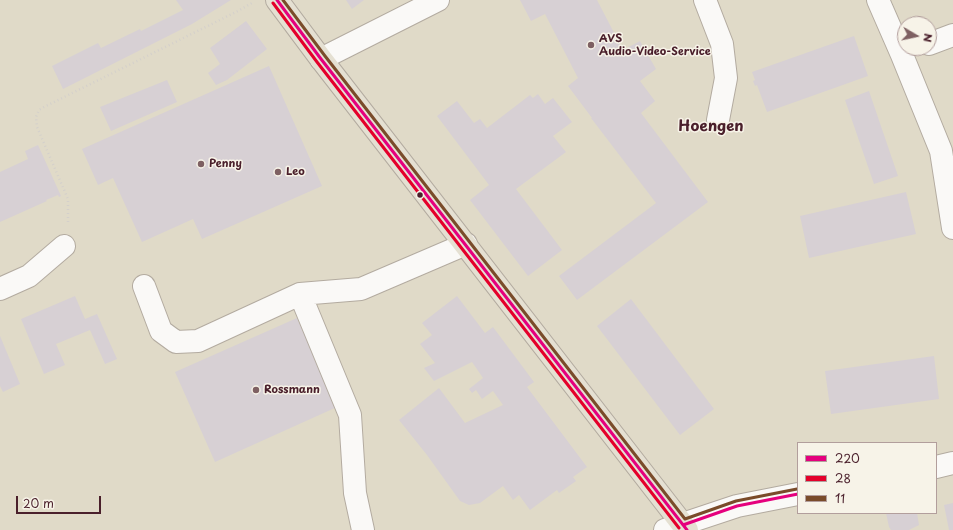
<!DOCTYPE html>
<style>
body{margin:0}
#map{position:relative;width:953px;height:530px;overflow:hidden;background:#e0dac8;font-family:"Playpen Sans",sans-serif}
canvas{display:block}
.legend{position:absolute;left:797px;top:442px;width:140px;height:72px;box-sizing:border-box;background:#f7f3e8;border:1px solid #b29e9c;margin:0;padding:5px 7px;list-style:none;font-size:12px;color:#4a1f2b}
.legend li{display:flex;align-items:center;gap:8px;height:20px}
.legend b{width:20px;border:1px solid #b29e9c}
.north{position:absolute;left:897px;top:16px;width:40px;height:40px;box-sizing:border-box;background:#f7f3e8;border:1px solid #b29e9c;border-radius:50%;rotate:99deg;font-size:11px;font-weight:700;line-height:16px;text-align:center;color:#4a1f2b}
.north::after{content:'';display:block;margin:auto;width:14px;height:18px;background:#7e6062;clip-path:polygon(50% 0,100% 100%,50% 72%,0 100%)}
.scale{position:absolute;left:16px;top:496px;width:85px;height:18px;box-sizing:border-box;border:2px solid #4a1f2b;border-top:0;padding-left:5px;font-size:12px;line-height:14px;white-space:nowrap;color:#4a1f2b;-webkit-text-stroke:3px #f7f3e8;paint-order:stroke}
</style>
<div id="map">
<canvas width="953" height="530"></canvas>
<ul class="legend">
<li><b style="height:5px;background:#e5007d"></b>220</li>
<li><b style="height:5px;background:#e4002b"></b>28</li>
<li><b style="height:5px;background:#7a4b2a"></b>11</li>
</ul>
<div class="north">N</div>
<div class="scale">20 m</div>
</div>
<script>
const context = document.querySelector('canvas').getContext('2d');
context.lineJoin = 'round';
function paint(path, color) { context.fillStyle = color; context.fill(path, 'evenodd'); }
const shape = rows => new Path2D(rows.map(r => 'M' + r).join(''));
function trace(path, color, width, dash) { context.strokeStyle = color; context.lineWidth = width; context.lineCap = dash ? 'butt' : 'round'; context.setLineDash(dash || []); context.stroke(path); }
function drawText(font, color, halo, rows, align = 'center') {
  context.font = font + ' "Playpen Sans",sans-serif'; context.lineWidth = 3; context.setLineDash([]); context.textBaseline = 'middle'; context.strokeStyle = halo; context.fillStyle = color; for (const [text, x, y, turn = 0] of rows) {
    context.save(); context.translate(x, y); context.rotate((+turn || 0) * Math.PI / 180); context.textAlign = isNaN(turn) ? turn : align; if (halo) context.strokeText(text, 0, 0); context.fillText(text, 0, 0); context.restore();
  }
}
paint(shape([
 [176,0,231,0,192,24,63,89,52,66,98,43,101,48,140,29,141,31,183,10],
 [346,0,364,0,352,9],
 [520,0,597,0,623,50,640,41,656,69,640,81,655,101,641,113,708,202,577,300,559,276,656,203,591,118,592,118,568,86,578,78,545,14,531,21],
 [246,21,267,49,227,80,216,85,208,73,220,64,210,48],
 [854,36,868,76,767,112,757,85,755,86,753,81,755,80,752,72],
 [269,66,322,186,202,239,193,219,142,242,113,178,98,185,82,149],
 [167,80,177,102,111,131,100,107],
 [869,91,898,176,874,184,845,100],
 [538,94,545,104,553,98,572,122,553,136,566,152,516,189,562,250,528,276,470,200,489,185,437,116,457,101,474,123,480,119,487,128,530,95,533,98],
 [38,145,61,196,59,197,58,195,46,200,47,201,0,222,0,172,28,159,25,151],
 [906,192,916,234,809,258,800,216],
 [75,296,85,319,97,314,117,359,105,364,90,330,56,344,65,365,44,374,21,319],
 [457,296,485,333,493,327,534,382,527,387,587,467,573,477,576,481,559,493,557,490,530,510,519,495,513,500,503,486,480,503,469,505,460,501,427,455,399,420,439,388,465,423,503,405,493,391,482,399,476,390,472,393,469,389,483,378,472,362,434,381,424,368,435,363,420,344,432,335,422,323],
 [631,299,714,409,680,435,597,326],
 [297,318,337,407,215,462,175,372],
 [0,336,20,384,3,392,0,386],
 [934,356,939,399,831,414,825,371],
 [953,503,953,530,949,530,944,505],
 [886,513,917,513,919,525,909,530,891,530,889,527]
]), '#d7d0d4');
const minor = shape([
 [705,0,722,44,726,78,718,120],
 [878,0,902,55,941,151,953,228],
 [929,44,953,35],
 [321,59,438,0],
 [144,286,161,331,176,342,198,341,300,294,361,289,466,244],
 [0,289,29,276,64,246],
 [300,294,350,415,355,493,363,530],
 [936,467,953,463],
 [665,530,737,506,798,494]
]);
const major = shape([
 [277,0,321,59,687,530]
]);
trace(minor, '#b3aba0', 24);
trace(major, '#b3aba0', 24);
trace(shape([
 [68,222,68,199,37,127,36,117,39,110,44,107,236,12,252,3]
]), '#d4d0cb', 2.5, [1, 3]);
trace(minor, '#faf9f7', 22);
trace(major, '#e5e0d2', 22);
trace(shape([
 [277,0,321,59,687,530],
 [683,525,737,506,798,494]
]), '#e5007d', 3);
trace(shape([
 [273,3,317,62,679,528]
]), '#e4002b', 3);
trace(shape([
 [283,0,325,56,685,519,736,501,797,489]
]), '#7a4b2a', 3);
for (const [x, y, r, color] of [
 [591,45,4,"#7e6062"],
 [201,164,4,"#7e6062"],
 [278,172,4,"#7e6062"],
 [420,195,3.5,"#4a1f2b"],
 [256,390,4,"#7e6062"]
]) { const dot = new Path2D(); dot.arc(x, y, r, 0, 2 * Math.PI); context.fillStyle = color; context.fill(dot); trace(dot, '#f7f3e8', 1.5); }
drawText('bold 11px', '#4a1f2b', '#f7f3e8', [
 ["AVS",599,39],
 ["Audio-Video-Service",599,52],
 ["Penny",209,164],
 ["Leo",286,172],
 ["Rossmann",264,390]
], 'left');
drawText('bold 15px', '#4a1f2b', '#f7f3e8', [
 ["Hoengen",711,127]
]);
</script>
